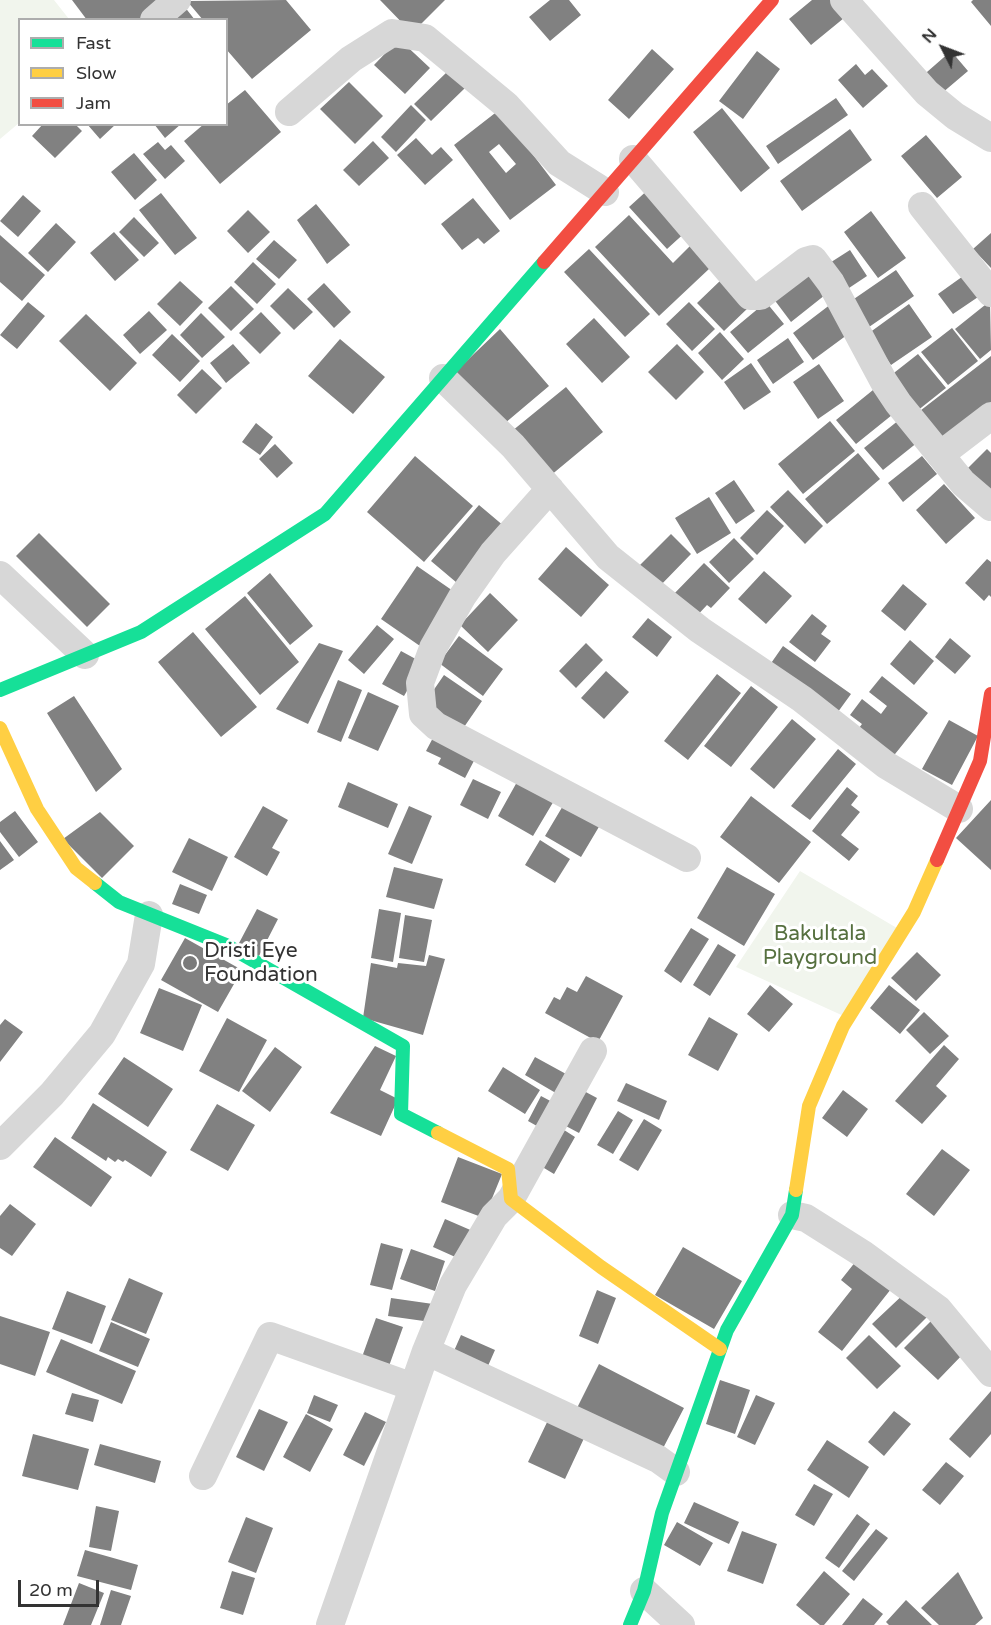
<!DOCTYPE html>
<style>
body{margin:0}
#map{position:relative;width:991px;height:1625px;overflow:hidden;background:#fff;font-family:"Varela Round",sans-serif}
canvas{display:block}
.legend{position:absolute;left:18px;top:18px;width:210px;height:108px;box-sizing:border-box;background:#fff;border:2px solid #adadad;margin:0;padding:8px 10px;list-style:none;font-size:18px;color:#333}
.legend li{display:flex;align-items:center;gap:12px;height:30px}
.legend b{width:30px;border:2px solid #adadad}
.north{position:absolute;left:913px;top:18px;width:60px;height:60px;-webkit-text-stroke:4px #fff;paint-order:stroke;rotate:312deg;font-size:16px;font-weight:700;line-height:24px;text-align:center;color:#333}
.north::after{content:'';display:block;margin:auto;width:21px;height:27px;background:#333;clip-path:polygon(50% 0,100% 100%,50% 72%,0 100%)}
.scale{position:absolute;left:18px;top:1580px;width:81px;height:27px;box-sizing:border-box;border:3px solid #333;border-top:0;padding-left:8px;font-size:18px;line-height:21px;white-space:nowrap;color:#333;-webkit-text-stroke:4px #fff;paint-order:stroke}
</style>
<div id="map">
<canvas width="991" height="1625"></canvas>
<ul class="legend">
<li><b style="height:8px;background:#16e098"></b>Fast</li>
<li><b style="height:8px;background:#ffcf43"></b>Slow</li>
<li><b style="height:8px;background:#f24e42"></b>Jam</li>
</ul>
<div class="north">N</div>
<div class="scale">20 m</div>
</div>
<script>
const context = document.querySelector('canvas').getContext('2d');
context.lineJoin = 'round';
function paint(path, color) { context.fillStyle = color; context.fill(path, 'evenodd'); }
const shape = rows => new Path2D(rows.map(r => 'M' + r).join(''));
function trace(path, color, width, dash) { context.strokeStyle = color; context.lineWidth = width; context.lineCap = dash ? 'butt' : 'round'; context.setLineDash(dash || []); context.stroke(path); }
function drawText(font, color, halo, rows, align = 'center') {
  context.font = font + ' "Varela Round",sans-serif'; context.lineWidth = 6; context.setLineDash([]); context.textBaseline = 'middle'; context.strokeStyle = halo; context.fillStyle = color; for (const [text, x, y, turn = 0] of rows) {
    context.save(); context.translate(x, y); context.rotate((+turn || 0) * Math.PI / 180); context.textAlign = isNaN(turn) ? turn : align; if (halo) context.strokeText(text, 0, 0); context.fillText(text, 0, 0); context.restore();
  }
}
paint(shape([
 [0,0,54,0,69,19,20,20,19,123,0,139],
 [800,871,902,931,848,1018,736,967]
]), '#f1f5ed');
paint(shape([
 [72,0,164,0,138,20,87,20],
 [286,0,311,30,252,79,226,49,226,20,203,20,187,1],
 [380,0,445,0,412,33],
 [550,0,569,0,581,15,550,41,529,17],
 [812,0,830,0,844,18,811,45,789,19],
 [973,0,991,0,991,26,971,2],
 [184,6,195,20,168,20],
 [399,39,430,68,405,94,374,65],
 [652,49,674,69,629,119,608,100],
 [757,51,780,69,743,119,719,101],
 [951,51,968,71,935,99,919,79],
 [856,64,865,75,872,69,888,86,863,108,838,80],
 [448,71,465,88,431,121,414,104],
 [349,82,383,116,355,144,320,109],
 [245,90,281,132,220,184,184,141,204,124,226,124,226,105],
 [836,98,848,115,778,164,766,146],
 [411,105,426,120,396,152,381,137],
 [722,108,770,168,741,192,693,132],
 [499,110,556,185,510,220,454,145],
 [499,144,516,164,506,173,489,152],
 [43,124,75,124,82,131,55,158,32,136],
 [87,124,116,124,100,139],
 [154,124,181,124,165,138],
 [850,129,872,160,802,211,780,181],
 [926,135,962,177,937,198,901,156],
 [416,138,432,155,441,147,453,160,425,185,397,155],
 [373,141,389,158,359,186,343,170],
 [158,142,165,150,171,145,185,161,165,179,143,154],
 [134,153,157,180,135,200,111,172],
 [651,187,689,229,667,249,629,207],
 [161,193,197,238,175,255,139,210],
 [23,195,41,211,18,237,0,221],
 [473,198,500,231,484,244,478,238,462,250,441,224],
 [316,204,350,245,327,264,297,220],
 [248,210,270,232,248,253,227,231],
 [871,211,906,258,878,278,844,232],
 [629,215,673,263,690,246,710,268,659,316,595,247],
 [134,217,159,243,144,257,119,232],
 [56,223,76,242,48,272,28,253],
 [114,232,139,260,115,281,90,253],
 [991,233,991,268,973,249],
 [0,235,45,275,22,301,0,282],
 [274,240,297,260,279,279,256,259],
 [589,249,650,314,625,337,564,272],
 [850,250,867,276,843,292,825,266],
 [253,262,276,284,257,304,234,282],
 [896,270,914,296,869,327,851,301],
 [807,272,825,295,791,322,773,298],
 [966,274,981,295,953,314,938,294],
 [722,279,749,307,724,331,697,303],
 [180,281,203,302,180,326,157,304],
 [324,283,351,312,334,328,307,299],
 [231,286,254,309,231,331,208,308],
 [288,288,313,312,294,330,270,306],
 [990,301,991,350,980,359,955,329],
 [28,302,45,316,17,349,0,335],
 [689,302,715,329,692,351,666,324],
 [766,302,784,324,748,353,730,332],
 [831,304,851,332,813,360,793,333],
 [909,304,932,337,891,365,869,333],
 [149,311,167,330,140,354,123,335],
 [261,312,281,333,260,354,239,333],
 [201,313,225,337,202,358,180,335],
 [86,314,137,363,110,391,59,341],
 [594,318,630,357,602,383,566,344],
 [952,328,978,361,948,385,921,352],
 [500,329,549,386,498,429,453,374],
 [720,332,744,359,722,380,698,353],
 [172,334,200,361,180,382,152,355],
 [788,338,804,362,773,384,757,360],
 [340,339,385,377,353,414,308,376],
 [233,344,250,363,226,383,210,363],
 [677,344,704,372,676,400,648,372],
 [918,354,946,388,917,411,890,376],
 [991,356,991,410,941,448,916,414],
 [751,363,771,392,744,410,724,382],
 [819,364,844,401,818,419,793,382],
 [202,369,222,388,196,414,177,395],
 [566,387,603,432,550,476,512,431],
 [873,390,892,415,856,444,836,420],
 [899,420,918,442,883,470,864,448],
 [830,421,855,451,803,494,778,464],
 [256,423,273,437,260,455,242,442],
 [275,444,293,463,277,478,259,459],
 [987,449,991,453,991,492,965,471],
 [858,453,880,479,827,524,805,499],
 [415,456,473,506,424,562,367,512],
 [922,456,937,474,903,502,888,483],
 [734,480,755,511,736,524,715,493],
 [944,484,975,518,946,544,916,510],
 [788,490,823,526,805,544,770,507],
 [709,497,731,533,697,554,675,518],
 [479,505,511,532,463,588,431,561],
 [767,510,784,526,757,555,740,538],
 [39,533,110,604,87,627,16,556],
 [671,534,691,554,657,589,636,569],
 [734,538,754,559,729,583,709,562],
 [566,547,609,585,581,617,538,579],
 [987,559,991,562,991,597,989,595,984,601,965,583],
 [704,563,730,588,711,608,707,605,693,620,670,598],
 [417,566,456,593,420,646,381,619],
 [764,571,792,596,766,624,738,599],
 [270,573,313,626,290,645,247,593],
 [903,584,927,604,905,631,881,611],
 [490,593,518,620,488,652,460,625],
 [245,596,299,662,260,695,205,629],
 [812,614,827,626,821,634,831,641,815,662,789,642],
 [648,618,672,637,657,657,632,637],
 [377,625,394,639,364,674,348,660],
 [193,632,257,707,221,737,158,662],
 [459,636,503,669,483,696,439,663],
 [950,638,971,656,955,674,935,657],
 [910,640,934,661,914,685,890,664],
 [319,643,343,651,308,724,276,709],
 [586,643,603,660,576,688,559,671],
 [783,646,851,694,835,716,767,669],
 [401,651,423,663,404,696,382,684],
 [606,671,629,692,604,719,581,698],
 [717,674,741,693,688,760,664,741],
 [444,675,482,701,462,730,424,704],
 [882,676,928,713,887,764,853,736,862,724,850,715,862,699,881,714,887,706,869,692],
 [338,680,362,690,341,742,317,732],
 [751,686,778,707,731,767,704,746],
 [368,692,399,706,378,751,348,738],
 [74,696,122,769,96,792,47,713],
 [792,719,816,739,774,789,750,769],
 [949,720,978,736,952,785,922,769],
 [435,734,477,755,465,778,438,764,441,758,426,751],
 [838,749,856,764,810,820,791,806],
 [522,773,558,794,533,836,498,816],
 [473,779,501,792,488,819,460,805],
 [348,782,398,804,388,828,338,807],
 [847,787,858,796,851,805,860,812,841,835,859,849,849,861,812,831],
 [751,796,811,842,779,883,720,837],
 [567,799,603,820,581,857,545,836],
 [991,800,991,870,956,838],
 [263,806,288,820,272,848,280,852,267,876,234,857],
 [409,806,432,816,412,864,388,854],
 [15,811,38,842,19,857,0,832,0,822],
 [100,812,134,846,102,878,63,839],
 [189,838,228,857,212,891,172,872],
 [540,840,570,859,555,883,525,865],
 [0,841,14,860,0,870],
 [394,867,443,879,434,909,386,897],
 [727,867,775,894,744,946,697,918],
 [180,884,207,895,199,914,172,904],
 [257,909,278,919,259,956,238,945],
 [379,909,401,913,393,962,371,958],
 [405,915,432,920,424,962,399,958],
 [691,928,709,939,681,983,664,971],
 [185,938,242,970,218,1012,161,980],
 [718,944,736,955,710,996,693,985],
 [917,952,941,975,916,1001,891,978],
 [429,955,445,959,423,1035,363,1018,371,963,397,968,398,963,426,966],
 [586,976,623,996,598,1042,545,1013,554,997,560,1000,567,987,577,992],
 [770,985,793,1004,769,1032,747,1014],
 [889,985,920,1010,900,1034,870,1008],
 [159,988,202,1005,183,1051,140,1033],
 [924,1012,949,1036,930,1054,906,1030],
 [709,1017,738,1034,718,1071,688,1055],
 [227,1018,267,1040,239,1092,199,1071],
 [5,1019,23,1032,0,1062,0,1025],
 [944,1045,959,1059,936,1086,947,1096,922,1124,895,1101],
 [375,1046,396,1056,380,1090,398,1099,381,1136,330,1113],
 [275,1047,302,1067,270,1112,242,1091],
 [124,1057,173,1089,148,1127,98,1094],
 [535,1057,577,1080,566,1099,525,1075],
 [503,1067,540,1090,525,1114,488,1091],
 [626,1083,667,1101,659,1120,617,1101],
 [582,1090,597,1098,579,1133,564,1125],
 [843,1090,868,1109,847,1137,822,1118],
 [541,1096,558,1105,544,1130,528,1121],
 [93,1103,167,1152,151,1177,125,1160,123,1162,118,1159,115,1162,108,1157,106,1161,71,1138],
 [217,1104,255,1125,228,1171,190,1150],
 [618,1111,633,1120,613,1154,597,1145],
 [644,1119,662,1130,638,1171,619,1160],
 [561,1128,575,1137,554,1174,539,1165],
 [55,1137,112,1177,91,1207,33,1167],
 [942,1149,970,1170,934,1216,906,1194],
 [458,1157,502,1174,484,1218,441,1202],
 [10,1204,36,1224,12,1256,0,1248,0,1216],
 [445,1219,475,1232,462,1260,433,1247],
 [381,1243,403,1249,392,1290,370,1285],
 [683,1247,742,1281,714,1329,655,1295],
 [411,1249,445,1261,435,1291,400,1279],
 [856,1261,891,1289,842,1351,818,1332,852,1289,841,1280],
 [129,1278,163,1293,146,1334,111,1320],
 [597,1290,616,1298,598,1344,579,1336],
 [67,1291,106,1306,92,1344,52,1329],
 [907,1291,930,1314,896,1348,872,1324],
 [391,1298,433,1304,431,1322,388,1316],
 [0,1316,50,1332,35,1376,0,1364],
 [376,1318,403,1327,389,1366,362,1357],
 [932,1320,965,1352,938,1380,904,1348],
 [111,1322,150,1339,138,1367,99,1351],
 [461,1335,495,1350,484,1375,450,1360],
 [869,1335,901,1366,877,1389,846,1358],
 [61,1339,136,1371,122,1404,46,1372],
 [599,1364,684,1408,660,1454,576,1410],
 [720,1380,750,1390,735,1434,706,1424],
 [991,1391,991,1434,970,1458,949,1439],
 [72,1393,99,1400,93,1422,65,1414],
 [314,1395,338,1405,330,1422,307,1413],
 [756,1395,775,1403,755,1445,737,1437],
 [259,1409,288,1422,264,1471,236,1457],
 [894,1411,911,1424,884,1456,868,1442],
 [365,1412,386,1422,364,1466,343,1455],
 [306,1414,333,1429,310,1472,283,1457],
 [550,1416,586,1434,565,1479,528,1462],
 [33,1434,89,1449,78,1490,22,1476],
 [827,1440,869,1467,849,1498,807,1470],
 [100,1444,161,1461,155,1483,94,1465],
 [946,1462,964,1476,940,1505,922,1490],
 [814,1484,833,1494,814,1526,795,1515],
 [694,1502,739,1522,729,1544,684,1523],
 [96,1506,119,1511,111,1551,89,1547],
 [857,1514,870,1524,839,1568,825,1558],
 [246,1517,273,1528,256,1573,228,1562],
 [677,1522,713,1543,700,1566,664,1545],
 [876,1529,888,1538,854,1581,842,1571],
 [742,1531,777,1544,763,1584,727,1571],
 [85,1550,138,1565,131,1590,77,1576],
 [232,1571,255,1578,243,1615,220,1608],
 [824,1571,850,1594,824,1625,820,1625,796,1605],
 [958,1572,983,1618,975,1625,939,1625,921,1608],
 [79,1583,104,1593,91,1625,63,1625],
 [111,1590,131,1596,121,1625,100,1625],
 [863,1598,883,1614,874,1625,842,1625],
 [906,1600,932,1625,889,1625,886,1622]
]), '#818181');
trace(shape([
 [844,0,927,93,955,116,991,138],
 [154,20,177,0],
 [289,112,351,59,392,33,425,38,506,105,559,163,605,192],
 [633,159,750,296,760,296,806,261,813,259,831,283,884,382,898,403,963,483,991,507],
 [922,206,991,293],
 [443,378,513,446,608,557,700,630,802,699,886,765,959,809],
 [940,455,991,416],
 [550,489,493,553,462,597,433,648,420,683,423,714,436,726,687,858],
 [0,575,85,655],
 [0,1146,52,1094,102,1034,141,964,149,915],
 [792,1215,806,1218,863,1254,938,1309,991,1373],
 [426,1351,658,1459,676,1472],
 [203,1476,270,1336,413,1387],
 [644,1591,681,1625],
 [330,1625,426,1351,453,1285,494,1216,511,1199,593,1051]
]), '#d7d7d7', 28);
trace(shape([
 [0,690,141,632,325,514,544,262],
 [95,883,119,902,226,945,403,1046,401,1114,438,1133],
 [630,1625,644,1591,662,1513,727,1330,792,1215,796,1190]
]), '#16e098', 14);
trace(shape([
 [0,728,37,809,76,868,95,883],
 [438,1133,508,1169,511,1199,601,1267,720,1349],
 [796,1190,809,1106,843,1026,914,912,937,860]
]), '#ffcf43', 14);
trace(shape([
 [544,262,772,0],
 [937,860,980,761,991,694]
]), '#f24e42', 14);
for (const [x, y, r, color] of [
 [190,963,8,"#7a7a7a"]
]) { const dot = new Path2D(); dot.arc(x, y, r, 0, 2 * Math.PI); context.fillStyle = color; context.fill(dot); trace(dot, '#fff', 2); }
drawText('21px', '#56703f', '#fff', [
 ["Bakultala",820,934],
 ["Playground",820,958]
]);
drawText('21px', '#333', '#fff', [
 ["Dristi Eye",204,951],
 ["Foundation",204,975]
], 'left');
</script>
